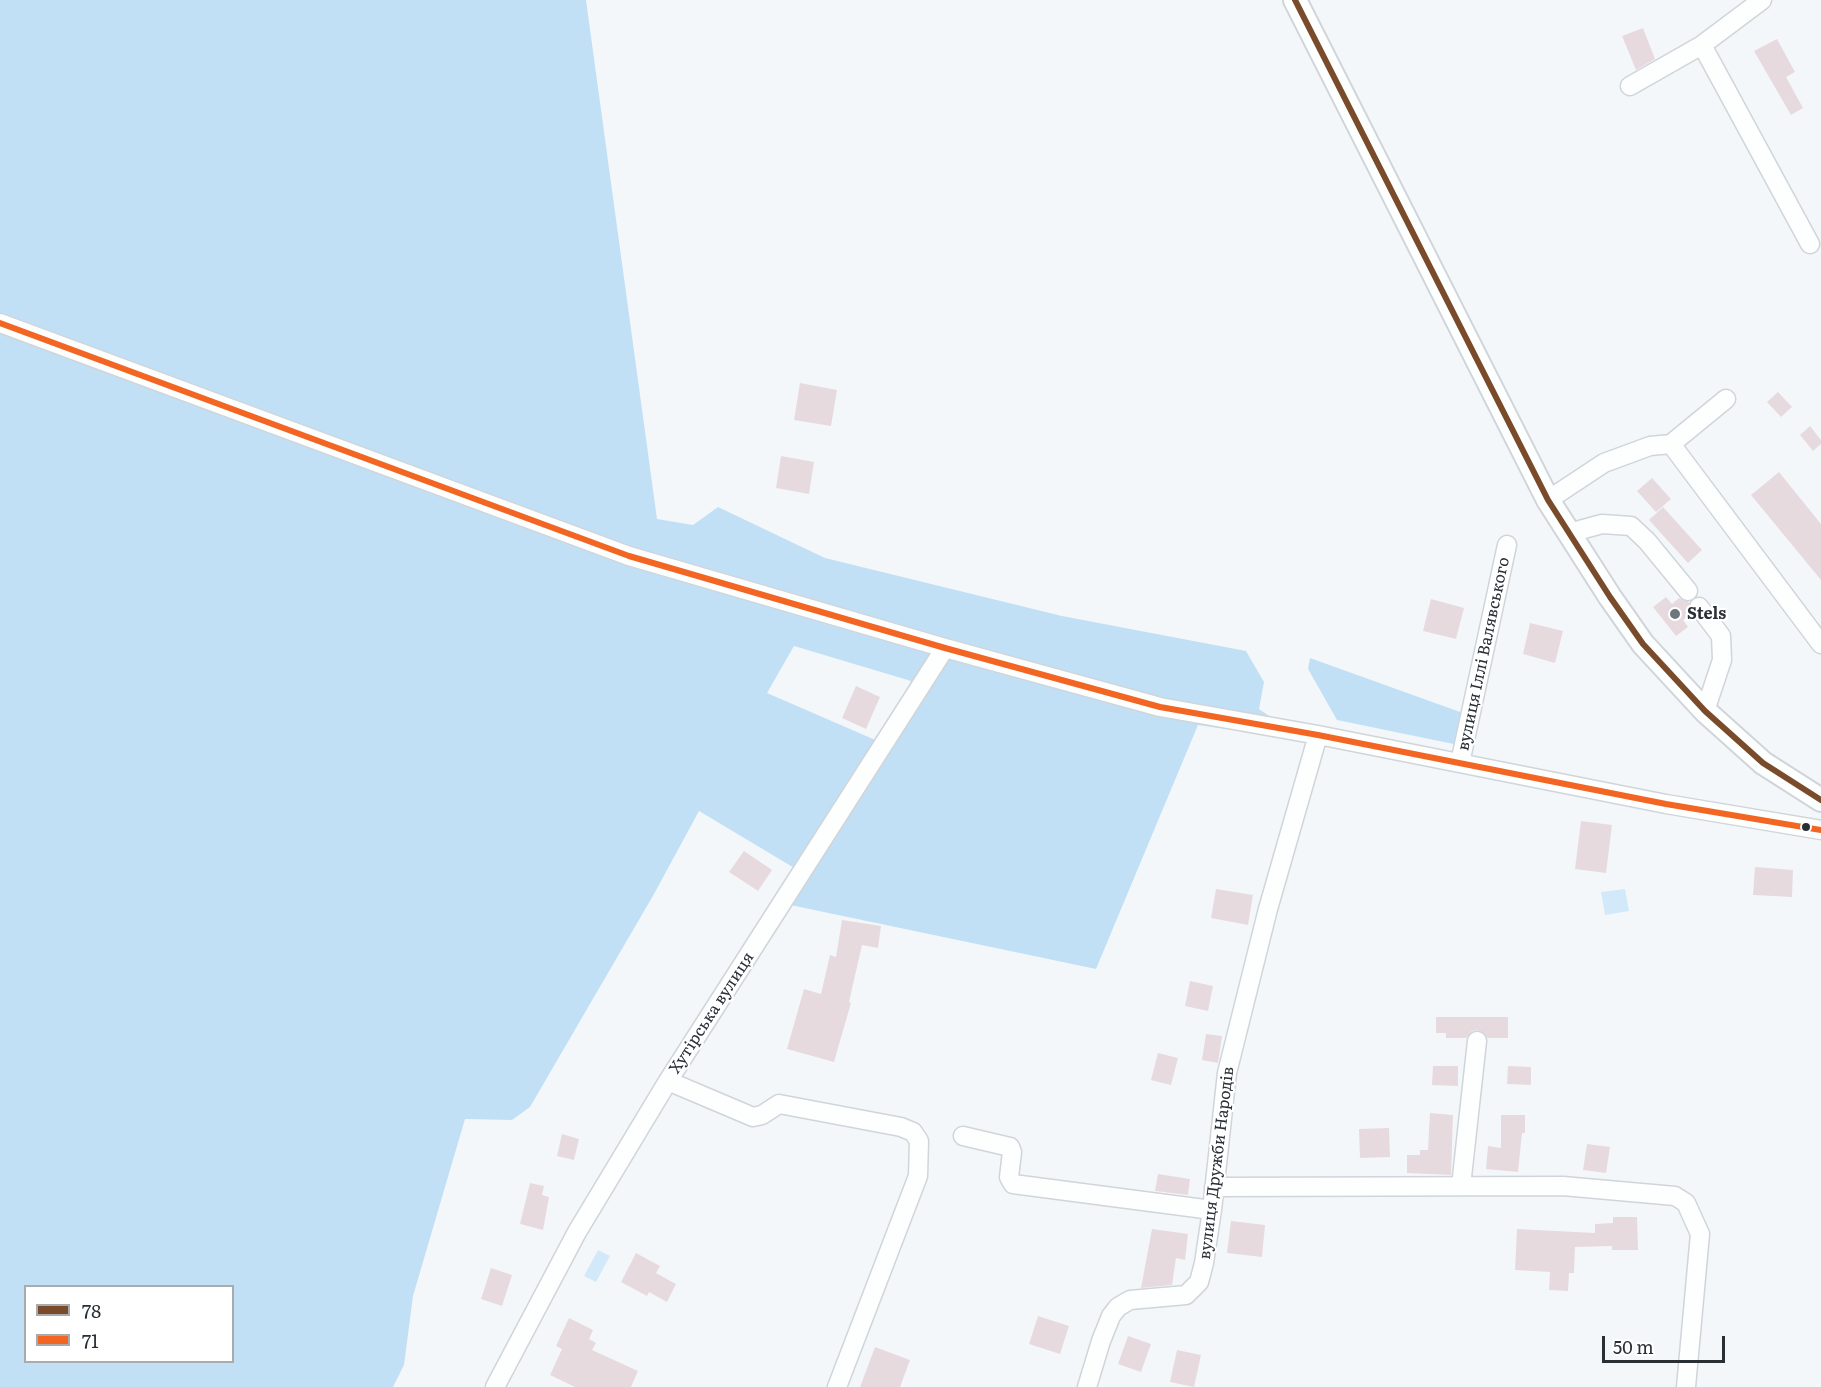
<!DOCTYPE html>
<meta charset="utf-8">
<style>
body{margin:0}
#map{position:relative;width:1821px;height:1387px;overflow:hidden;background:#f4f7fa;font-family:Literata,serif}
canvas{display:block}
.legend{position:absolute;left:24px;top:1285px;width:210px;height:78px;box-sizing:border-box;background:#fff;border:2px solid #a9acaf;margin:0;padding:8px 10px;list-style:none;font-size:18px;color:#283036}
.legend li{display:flex;align-items:center;gap:12px;height:30px}
.legend b{width:30px;border:2px solid #a9acaf}
.scale{position:absolute;left:1602px;top:1336px;width:123px;height:27px;box-sizing:border-box;border:3px solid #283036;border-top:0;padding-left:8px;font-size:18px;line-height:21px;white-space:nowrap;color:#283036;-webkit-text-stroke:4px #fff;paint-order:stroke}
</style>
<div id="map">
<canvas width="1821" height="1387"></canvas>
<ul class="legend">
<li><b style="height:8px;background:#7a4b2a"></b>78</li>
<li><b style="height:8px;background:#f26522"></b>71</li>
</ul>
<div class="scale">50 m</div>
</div>
<script>
const context = document.querySelector('canvas').getContext('2d');
context.lineJoin = 'round';
function paint(path, color) { context.fillStyle = color; context.fill(path, 'evenodd'); }
const shape = rows => new Path2D(rows.map(r => 'M' + r).join(''));
function trace(path, color, width, dash) { context.strokeStyle = color; context.lineWidth = width; context.lineCap = dash ? 'butt' : 'round'; context.setLineDash(dash || []); context.stroke(path); }
function drawText(font, color, halo, rows, align = 'center') {
  context.font = font + ' Literata,serif'; context.lineWidth = 4.5; context.setLineDash([]); context.textBaseline = 'middle'; context.strokeStyle = halo; context.fillStyle = color; for (const [text, x, y, turn = 0] of rows) {
    context.save(); context.translate(x, y); context.rotate((+turn || 0) * Math.PI / 180); context.textAlign = isNaN(turn) ? turn : align; if (halo) context.strokeText(text, 0, 0); context.fillText(text, 0, 0); context.restore();
  }
}
paint(shape([
 [0,0,586,0,657,519,693,525,718,507,825,558,1062,616,1246,651,1264,682,1259,709,1304,740,1198,725,1096,969,776,902,796,869,699,811,654,894,530,1107,512,1120,465,1119,413,1296,404,1365,393,1387,0,1387],
 [794,646,911,681,894,722,880,742,767,693],
 [26,1286,232,1286,232,1362,26,1362],
 [1310,658,1474,717,1468,747,1337,720,1308,669]
]), '#c2e0f5');
paint(shape([
 [1625,889,1629,911,1605,915,1601,892],
 [598,1250,610,1256,596,1282,584,1276]
]), '#d1e9f9');
paint(shape([
 [1643,28,1655,59,1636,70,1622,36],
 [1777,39,1795,72,1786,77,1803,108,1791,115,1754,51],
 [800,383,837,390,831,426,794,420],
 [1778,392,1792,407,1781,417,1767,402],
 [1810,426,1821,440,1821,444,1813,451,1800,435],
 [781,456,814,462,809,494,776,488],
 [1779,472,1821,524,1821,580,1751,495],
 [1652,478,1671,499,1656,512,1637,491],
 [1663,507,1702,550,1688,563,1649,520],
 [1666,597,1672,604,1679,598,1689,602,1690,614,1683,620,1688,627,1676,636,1653,607],
 [1431,599,1464,608,1456,639,1423,631],
 [1530,623,1563,631,1555,663,1523,654],
 [856,686,880,697,866,729,842,718],
 [1581,821,1612,825,1606,873,1575,869],
 [744,851,772,870,758,891,729,872],
 [1755,867,1793,870,1792,897,1753,895],
 [1216,889,1253,895,1248,925,1211,918],
 [842,920,881,926,878,948,862,945,849,1002,851,1003,834,1062,787,1049,804,989,821,994,830,955,836,957],
 [1190,981,1213,986,1208,1011,1185,1006],
 [1436,1017,1508,1017,1508,1038,1488,1038,1478,1030,1472,1031,1466,1038,1446,1038,1446,1033,1436,1033],
 [1206,1034,1222,1036,1218,1063,1202,1060],
 [1158,1053,1178,1058,1171,1085,1151,1080],
 [1433,1066,1458,1066,1458,1086,1432,1085],
 [1508,1066,1531,1067,1531,1085,1507,1084],
 [1430,1113,1453,1115,1451,1175,1407,1173,1407,1155,1420,1155,1420,1150,1428,1150],
 [1501,1115,1525,1115,1525,1133,1522,1133,1518,1172,1486,1169,1488,1146,1501,1148],
 [1389,1128,1390,1157,1360,1158,1359,1129],
 [562,1134,579,1139,574,1160,557,1156],
 [1587,1144,1610,1147,1606,1173,1583,1170],
 [1158,1174,1190,1179,1188,1195,1155,1191],
 [530,1183,544,1186,542,1195,549,1197,543,1230,520,1224],
 [1613,1217,1637,1217,1638,1250,1612,1250,1612,1246,1575,1247,1574,1273,1569,1273,1568,1291,1549,1290,1550,1272,1515,1270,1517,1229,1595,1233,1595,1224,1613,1223],
 [1231,1221,1265,1225,1262,1257,1227,1253],
 [1152,1229,1188,1234,1185,1260,1176,1258,1172,1285,1141,1288],
 [636,1253,660,1266,656,1273,676,1284,667,1302,649,1292,647,1296,621,1282],
 [491,1268,512,1275,502,1306,481,1299],
 [1038,1316,1069,1326,1060,1354,1029,1344],
 [569,1318,593,1330,589,1339,596,1343,592,1350,638,1371,631,1387,575,1387,550,1375,562,1349,556,1346],
 [1128,1336,1151,1344,1141,1372,1118,1364],
 [875,1347,910,1360,900,1387,860,1387],
 [1177,1350,1201,1355,1194,1387,1170,1382]
]), '#e7dade');
const minor = shape([
 [1702,45,1810,244],
 [1630,86,1702,45,1762,0],
 [0,323,629,556,945,648,1160,707,1318,735,1666,804,1821,830],
 [1671,444,1821,644],
 [1548,500,1604,463,1650,446,1671,444,1726,399],
 [1569,533,1602,524,1631,526,1647,541,1688,591],
 [1699,607,1721,636,1722,660,1705,711],
 [1460,763,1507,545],
 [668,1081,753,1117,762,1115,779,1104,901,1127,913,1132,919,1141,918,1176,837,1387],
 [963,1136,1010,1147,1012,1152,1009,1177,1013,1184,1212,1210],
 [1461,1186,1477,1041],
 [1214,1187,1563,1186,1675,1196,1686,1203,1700,1234,1686,1387],
 [495,1387,577,1232,668,1081,945,648],
 [1087,1387,1101,1341,1111,1316,1118,1307,1130,1300,1186,1295,1199,1282,1204,1263,1212,1210,1227,1073,1268,909,1318,735]
]);
const major = shape([
 [1295,0,1548,500,1610,597,1643,644,1705,711,1763,763,1821,800]
]);
trace(minor, '#cfd5da', 21);
trace(major, '#cfd5da', 26);
trace(minor, '#fdfefe', 18);
trace(major, '#fdfefe', 22);
trace(shape([
 [1295,0,1548,500,1610,597,1643,644,1705,711,1763,763,1821,800]
]), '#7a4b2a', 6);
trace(shape([
 [0,323,629,556,945,648,1160,707,1318,735,1666,804,1821,830]
]), '#f26522', 6);
for (const [x, y, r, color] of [
 [1675,614,6,"#6f767b"],
 [1806,827,5,"#283036"]
]) { const dot = new Path2D(); dot.arc(x, y, r, 0, 2 * Math.PI); context.fillStyle = color; context.fill(dot); trace(dot, '#fff', 2); }
drawText('bold 16px', '#283036', '#fff', [
 ["Stels",1687,614]
], 'left');
drawText('16px', '#283036', '#fff', [
 ["вулиця Іллі Валявського",1484,654,-78],
 ["Хутірська вулиця",712,1013,-57],
 ["вулиця Дружби Народів",1217,1163,-83]
]);
</script>
